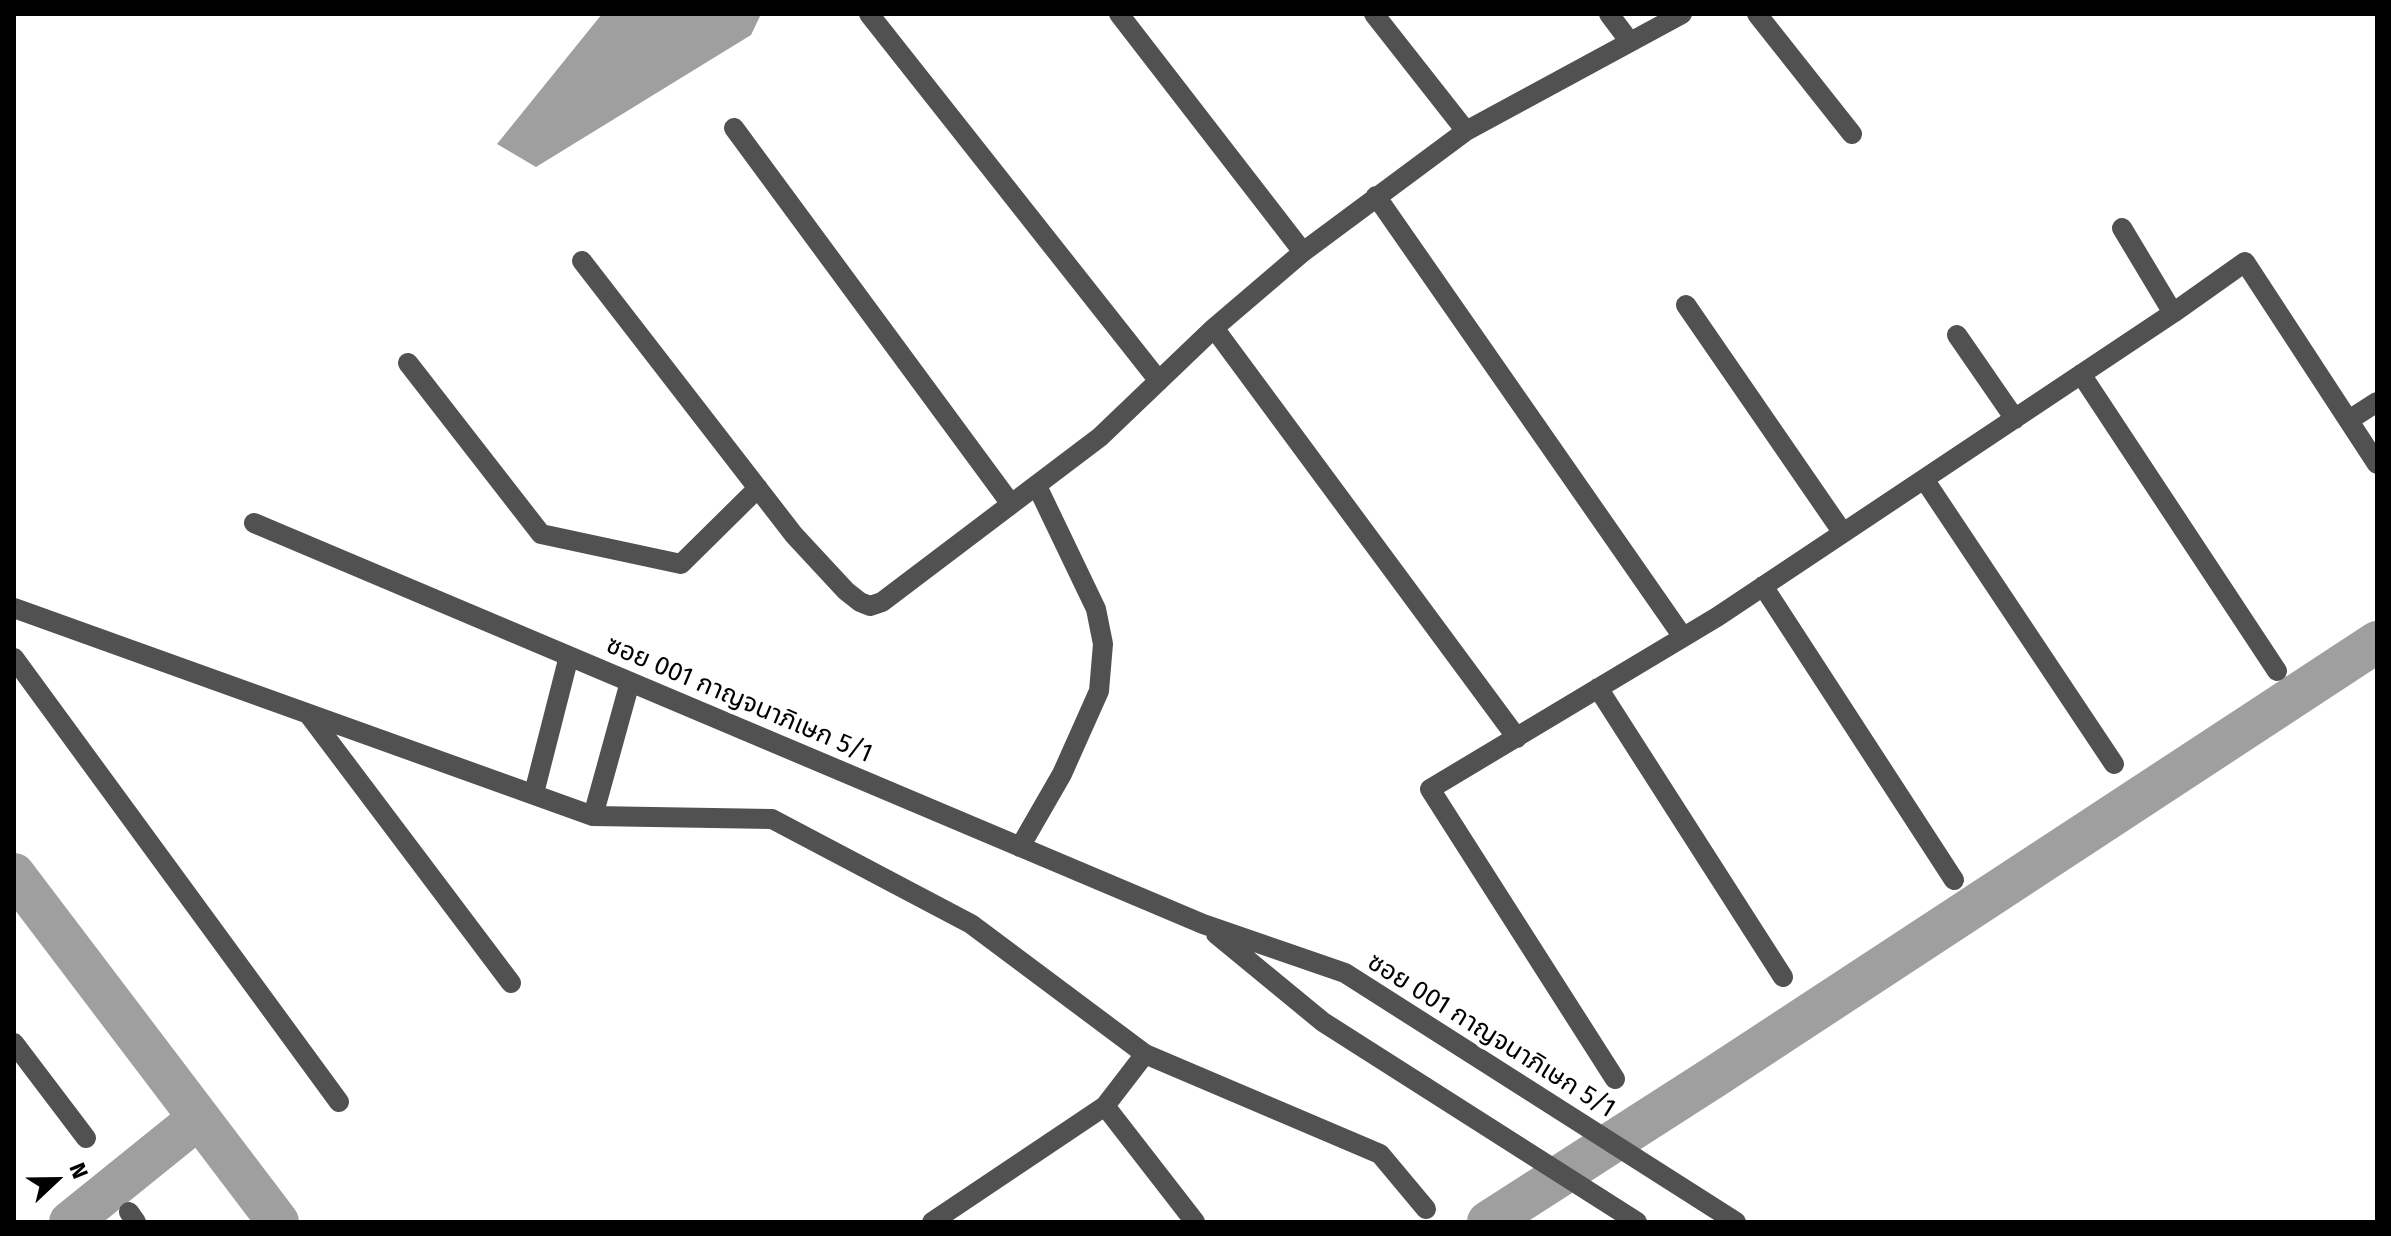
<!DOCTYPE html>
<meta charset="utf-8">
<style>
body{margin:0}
#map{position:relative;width:2391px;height:1236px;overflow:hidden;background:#fff;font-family:"Fira Sans",sans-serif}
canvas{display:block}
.frame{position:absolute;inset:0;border:16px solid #000;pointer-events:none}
.north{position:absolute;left:16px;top:1140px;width:80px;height:80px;-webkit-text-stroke:6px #fff;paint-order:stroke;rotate:68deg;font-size:22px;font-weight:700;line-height:32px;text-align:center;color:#000}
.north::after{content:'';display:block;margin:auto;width:28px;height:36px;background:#000;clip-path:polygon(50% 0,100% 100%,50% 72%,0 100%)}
</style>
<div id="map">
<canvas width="2391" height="1236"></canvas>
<div class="frame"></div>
<div class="north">N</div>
</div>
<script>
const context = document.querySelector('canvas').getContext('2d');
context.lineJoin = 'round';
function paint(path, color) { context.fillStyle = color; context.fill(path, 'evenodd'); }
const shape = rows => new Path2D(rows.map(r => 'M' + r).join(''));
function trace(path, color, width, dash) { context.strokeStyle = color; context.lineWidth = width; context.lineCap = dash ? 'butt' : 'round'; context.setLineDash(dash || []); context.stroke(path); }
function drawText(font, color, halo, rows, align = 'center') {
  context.font = font + ' "Fira Sans","Noto Sans Thai",sans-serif'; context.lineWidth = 8; context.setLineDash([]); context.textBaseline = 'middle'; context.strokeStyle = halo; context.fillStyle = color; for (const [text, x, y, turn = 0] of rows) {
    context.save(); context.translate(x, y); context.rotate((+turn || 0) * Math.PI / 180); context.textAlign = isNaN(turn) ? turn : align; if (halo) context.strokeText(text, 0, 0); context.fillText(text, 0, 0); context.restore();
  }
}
paint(shape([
 [602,14,761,14,751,35,536,167,497,144]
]), '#9f9f9f');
trace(shape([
 [14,874,278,1222],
 [70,1222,199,1118],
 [1488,1222,1714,1077,2377,642]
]), '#9f9f9f', 42);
trace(shape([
 [869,14,1159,381],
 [1119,14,1303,252],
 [1374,14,1466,131],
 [1609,14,1630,42],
 [1757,14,1852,134],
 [734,128,1011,504],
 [1376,196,1683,637],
 [2122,228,2173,313],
 [582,261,794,535,846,591,860,602,870,606,882,602,1100,437,1214,328,1303,252,1466,131,1682,14],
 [1686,305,1843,533],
 [1214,328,1517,738],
 [1957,335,2015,419],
 [408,363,541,534,681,564,758,488],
 [2081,374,2277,671],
 [2349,420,2377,402],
 [1924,479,2114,764],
 [254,523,1203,924,1345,973,1736,1222],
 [1763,586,1954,880],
 [14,608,593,816,772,819,971,924,1145,1054,1380,1154,1426,1209],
 [14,658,339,1102],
 [1598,688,1783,977],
 [309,715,511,983],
 [534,793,569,656],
 [593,816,630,682],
 [1020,847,1062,774,1099,691,1103,644,1096,609,1037,486],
 [1216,934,1323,1022,1637,1222],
 [14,1043,86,1138],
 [1615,1079,1430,789,1717,617,2173,313,2245,262,2377,464],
 [1105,1106,1195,1222],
 [129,1212,136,1222],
 [932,1222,1105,1106,1145,1054]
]), '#515151', 20);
drawText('26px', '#000', '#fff', [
 ["ซอย 001 กาญจนาภิเษก 5/1",739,700,23],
 ["ซอย 001 กาญจนาภิเษก 5/1",1491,1036,32]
]);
</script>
